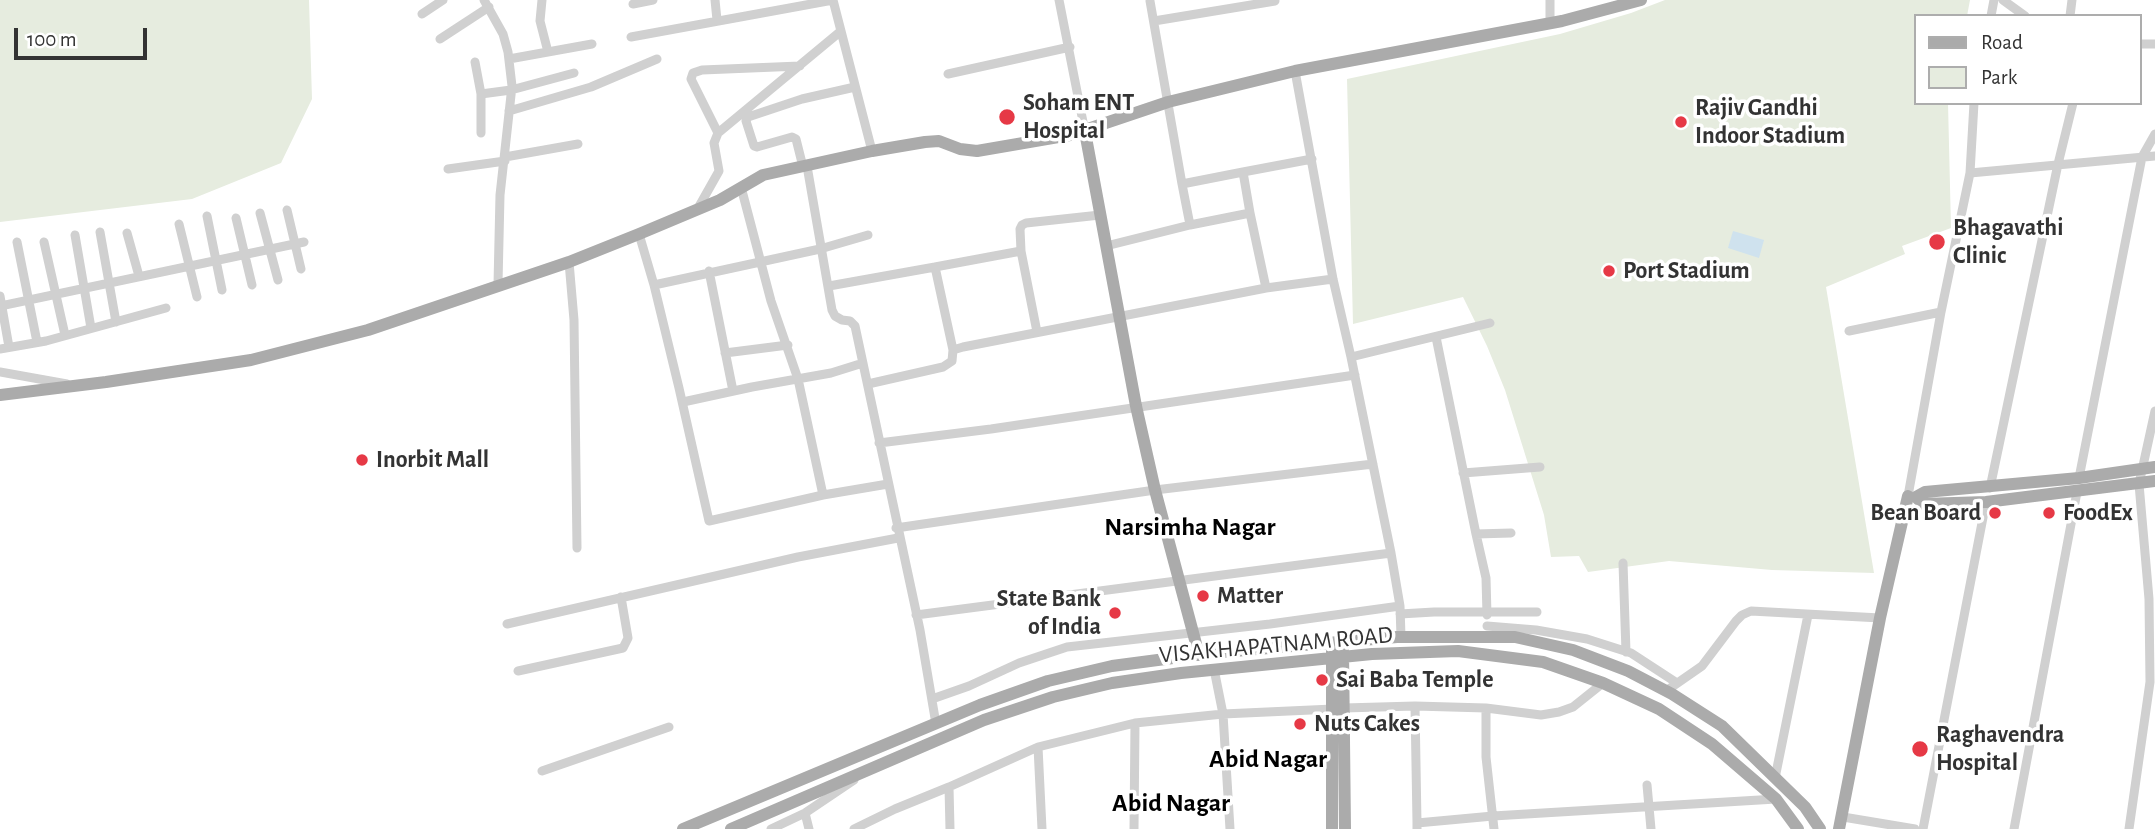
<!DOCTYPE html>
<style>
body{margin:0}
#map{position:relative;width:2155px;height:829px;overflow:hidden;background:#fff;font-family:"Alegreya Sans",sans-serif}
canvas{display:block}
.legend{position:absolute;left:1914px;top:14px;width:228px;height:91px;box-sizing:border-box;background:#fff;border:2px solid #adadad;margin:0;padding:9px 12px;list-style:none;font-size:21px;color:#333}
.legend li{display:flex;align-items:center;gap:14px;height:35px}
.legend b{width:35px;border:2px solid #adadad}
.scale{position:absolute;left:14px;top:28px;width:133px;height:32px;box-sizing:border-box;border:4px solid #333;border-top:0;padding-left:9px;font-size:21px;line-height:24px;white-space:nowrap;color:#333;-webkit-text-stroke:5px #fff;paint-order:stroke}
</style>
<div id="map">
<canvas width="2155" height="829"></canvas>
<ul class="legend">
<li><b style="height:9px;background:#ababab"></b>Road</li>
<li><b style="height:19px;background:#e6ecdf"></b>Park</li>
</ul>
<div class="scale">100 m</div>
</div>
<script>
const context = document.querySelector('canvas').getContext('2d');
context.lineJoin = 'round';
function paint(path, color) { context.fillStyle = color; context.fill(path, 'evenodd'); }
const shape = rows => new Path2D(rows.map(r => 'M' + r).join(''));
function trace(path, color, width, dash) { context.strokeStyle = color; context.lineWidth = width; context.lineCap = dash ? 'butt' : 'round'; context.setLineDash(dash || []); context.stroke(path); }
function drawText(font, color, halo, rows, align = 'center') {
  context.font = font + ' "Alegreya Sans",sans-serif'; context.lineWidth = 7; context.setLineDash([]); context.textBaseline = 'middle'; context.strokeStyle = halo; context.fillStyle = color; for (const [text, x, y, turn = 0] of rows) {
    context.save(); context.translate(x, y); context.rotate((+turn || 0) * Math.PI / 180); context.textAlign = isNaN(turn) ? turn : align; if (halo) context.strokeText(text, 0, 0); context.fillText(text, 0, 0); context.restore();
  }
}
paint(shape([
 [0,0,309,0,312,99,281,163,192,199,0,222],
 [1665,0,1970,0,1967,16,1915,16,1915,103,1948,103,1951,228,1902,246,1905,254,1826,287,1874,573,1772,570,1669,561,1588,572,1579,556,1551,557,1544,515,1505,390,1487,346,1463,297,1353,324,1347,79,1560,34,1631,13]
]), '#e6ecdf');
paint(shape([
 [1733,231,1764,240,1759,258,1728,248]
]), '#cfe2ee');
trace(shape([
 [484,0,503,34,508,52,512,86,500,195,498,284],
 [542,0,540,21,548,52],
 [715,0,717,20],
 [833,0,872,151],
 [1059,0,1085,132],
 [1550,0,1550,24],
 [2003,0,2025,16],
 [1150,1,1182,184],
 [633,4,653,0],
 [422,14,443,0],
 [1991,16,1994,0],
 [2070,16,2072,0],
 [1154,21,1275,1],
 [631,37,833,0],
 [440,39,489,7],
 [2139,44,2155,44],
 [509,59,592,44],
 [475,62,481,94,481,133],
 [1295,71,1333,279,1351,357,1391,553,1400,606,1401,637],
 [948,74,1070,47],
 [481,94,511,90,574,73],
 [509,111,591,87,657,59],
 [718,133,691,79,693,73,702,70,800,66],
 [505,157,578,144],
 [807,166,832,310,835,316,842,320,850,321,855,326,920,630,936,724],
 [803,167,796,139,792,137,757,147,754,146,746,121,748,117,802,99,855,87],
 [448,169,505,161],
 [1970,173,2155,156],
 [741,187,771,301,798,379,823,495],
 [287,210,301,269],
 [697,210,719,171,714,143,718,133,841,31],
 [260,213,278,280],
 [1250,213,1243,172,1312,159],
 [207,216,222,290],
 [236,218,252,285],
 [179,224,197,297],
 [1190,225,1182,184,1243,172],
 [100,232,116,322],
 [127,233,139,276],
 [639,234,654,285,679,388,709,521,823,495,888,484],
 [75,235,91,328],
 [17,242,37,342],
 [44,242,65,335],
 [1106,246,1190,225,1250,213,1266,288],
 [569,262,574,320,577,548],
 [709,271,733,391],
 [654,285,820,249,868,235],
 [829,286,935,267],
 [0,296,9,347],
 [0,306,304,242],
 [1849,331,1941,312],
 [1037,332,1021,251,1020,229,1022,225,1026,223,1100,215],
 [1436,337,1476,534,1511,533],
 [0,349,46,341,166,308],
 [953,350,935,267,1021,251],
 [725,353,788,345],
 [1351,357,1490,323],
 [0,372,67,384],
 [868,384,943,367,952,361,953,350,963,347,1266,288,1333,279],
 [683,402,752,387,831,373,863,363],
 [879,443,991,429,1355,375],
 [1463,473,1540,467],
 [2079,478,2142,157,2155,134],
 [1990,488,2058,164,2073,103],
 [1913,497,1908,496,1941,312,1970,173,1974,103],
 [896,528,1155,490,1373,464],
 [1476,534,1486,578,1487,615],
 [1623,563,1626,652],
 [1400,614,1434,612,1537,612],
 [916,615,1391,553],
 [507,624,798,557,898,538],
 [1487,626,1536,630,1587,639,1631,653,1677,683],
 [1214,669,1223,714,1230,829],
 [518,671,623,648,628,638,621,597],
 [1666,691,1702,666,1736,621,1742,615,1751,611,1880,618],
 [932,699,969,686,1019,663,1067,647,1270,624,1400,606],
 [1415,706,1486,708,1486,757,1494,829],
 [1344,708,1415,706,1417,823],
 [1486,708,1541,715,1559,712,1573,707,1603,683],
 [542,771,669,727],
 [1775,778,1808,615],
 [1647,785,1651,829],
 [805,813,809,829],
 [1843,817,1915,829],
 [771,829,805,813,854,780],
 [854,829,895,809,949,787],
 [950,829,949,787,1038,747],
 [1042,829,1038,747,1135,723],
 [1134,829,1135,723,1223,714,1333,709],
 [1417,829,1417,823,1493,816,1776,799],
 [1923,829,1986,502],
 [2014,829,2077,492],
 [2129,829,2150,682,2149,599,2139,484,2155,411]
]), '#d0d0d0', 9);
trace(shape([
 [1085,132,1136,406,1155,490,1199,655],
 [0,395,106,382,251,360,368,330,569,262,639,234,720,200,763,175,872,151,925,142,939,141,960,149,977,151,1070,135,1168,102,1295,71,1562,21,1641,0],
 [2155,467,2079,478,1925,492,1916,497,1923,504,1986,502,2155,481],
 [1332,651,1332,829],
 [1343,651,1345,829],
 [683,829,980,705,1048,681,1112,666,1211,653,1397,637,1515,637,1573,650,1628,671,1672,694,1722,726,1805,807,1820,829],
 [731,829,984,720,1053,697,1112,683,1181,673,1372,654,1458,651,1543,662,1603,683,1659,709,1712,744,1776,799,1798,829],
 [1839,829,1880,618,1908,496]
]), '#ababab', 12);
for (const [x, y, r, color] of [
 [1007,117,9,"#e63946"],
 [1681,122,7,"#e63946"],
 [1937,242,9,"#e63946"],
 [1609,271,7,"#e63946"],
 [362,460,7,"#e63946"],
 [1995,513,7,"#e63946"],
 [2049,513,7,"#e63946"],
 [1203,596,7,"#e63946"],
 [1115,613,7,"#e63946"],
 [1322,680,7,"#e63946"],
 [1300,724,7,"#e63946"],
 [1920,749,9,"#e63946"]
]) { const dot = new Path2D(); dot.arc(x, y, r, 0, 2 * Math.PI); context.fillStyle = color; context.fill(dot); trace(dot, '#fff', 2.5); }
drawText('bold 24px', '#333', '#fff', [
 ["Soham ENT",1023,103],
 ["Hospital",1023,131],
 ["Rajiv Gandhi",1695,108],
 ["Indoor Stadium",1695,136],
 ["Bhagavathi",1953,228],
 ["Clinic",1953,256],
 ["Port Stadium",1623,271],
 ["Inorbit Mall",376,460],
 ["Bean Board",1981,513,"right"],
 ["FoodEx",2063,513],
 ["Matter",1217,596],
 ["State Bank",1101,599,"right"],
 ["of India",1101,627,"right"],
 ["Sai Baba Temple",1336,680],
 ["Nuts Cakes",1314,724],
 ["Raghavendra",1936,735],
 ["Hospital",1936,763]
], 'left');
drawText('24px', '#333', '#fff', [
 ["VISAKHAPATNAM ROAD",1276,645,-5]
]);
drawText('bold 26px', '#000', '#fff', [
 ["Narsimha Nagar",1190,527],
 ["Abid Nagar",1268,759],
 ["Abid Nagar",1171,803]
]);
</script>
